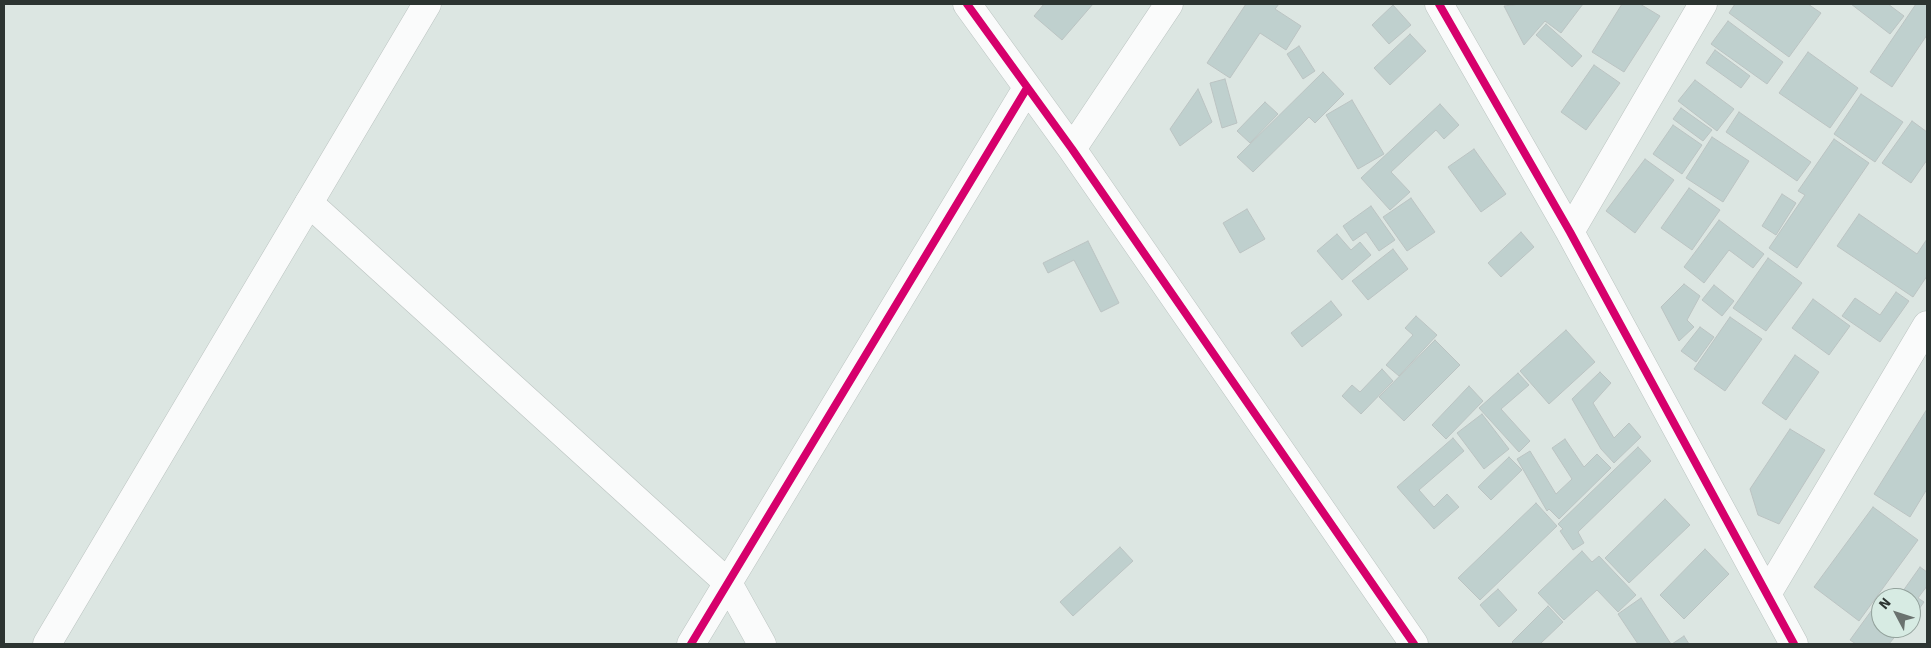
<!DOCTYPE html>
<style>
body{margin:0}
#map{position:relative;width:1931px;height:648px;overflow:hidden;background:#dce6e2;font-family:Signika,sans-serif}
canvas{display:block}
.frame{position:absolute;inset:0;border:5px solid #2c3431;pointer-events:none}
.north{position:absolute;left:1871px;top:588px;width:50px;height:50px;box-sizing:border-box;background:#d7ebe3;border:1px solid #93a29c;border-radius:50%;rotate:310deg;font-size:14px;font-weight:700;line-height:20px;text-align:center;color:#2c3431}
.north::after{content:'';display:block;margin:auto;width:18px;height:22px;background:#6a726f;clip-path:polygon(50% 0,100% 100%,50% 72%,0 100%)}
</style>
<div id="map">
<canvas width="1931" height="648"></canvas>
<div class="frame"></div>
<div class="north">N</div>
</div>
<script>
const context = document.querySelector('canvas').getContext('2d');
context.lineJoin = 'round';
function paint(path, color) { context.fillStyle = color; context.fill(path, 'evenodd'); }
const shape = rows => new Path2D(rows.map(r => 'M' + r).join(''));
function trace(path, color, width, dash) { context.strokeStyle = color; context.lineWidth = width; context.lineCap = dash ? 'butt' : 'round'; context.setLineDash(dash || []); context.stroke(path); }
const building = shape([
 [1044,4,1093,4,1062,40,1034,16,1044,4],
 [1246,4,1279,4,1275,9,1301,26,1286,50,1260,33,1230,78,1207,63,1246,4],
 [1520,4,1583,4,1561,33,1545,21,1524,45,1504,6,1520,4],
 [1622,4,1640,4,1660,16,1624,72,1592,52,1622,4],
 [1735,4,1808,4,1821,13,1789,57,1729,13,1735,4],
 [1851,4,1888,4,1904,16,1890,34,1851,4],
 [1916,4,1927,4,1927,35,1892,87,1870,72,1916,4],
 [1393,5,1411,25,1389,44,1372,25,1393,5],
 [1728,21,1783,62,1767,84,1711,44,1728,21],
 [1546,24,1582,56,1572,67,1536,35,1546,24],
 [1410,34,1426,51,1390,85,1374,68,1410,34],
 [1299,46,1315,71,1303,79,1287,54,1299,46],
 [1715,50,1750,76,1741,88,1706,63,1715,50],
 [1808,52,1858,88,1830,128,1779,93,1808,52],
 [1594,65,1620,83,1586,130,1561,112,1594,65],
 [1323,72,1344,94,1315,123,1309,117,1253,172,1237,157,1323,72],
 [1225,79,1237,123,1222,128,1210,83,1225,79],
 [1695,80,1734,109,1717,131,1678,101,1695,80],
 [1198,89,1212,122,1180,146,1170,129,1198,89],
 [1861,94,1903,122,1875,162,1834,134,1861,94],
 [1352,100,1384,154,1358,169,1326,115,1352,100],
 [1265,102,1278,114,1250,143,1237,131,1265,102],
 [1440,104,1459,125,1444,139,1436,130,1391,172,1410,192,1390,210,1361,178,1440,104],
 [1681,108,1712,130,1703,141,1673,119,1681,108],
 [1739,112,1811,162,1797,181,1726,132,1739,112],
 [1912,121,1927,132,1927,160,1911,183,1882,163,1912,121],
 [1673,125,1702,145,1682,174,1653,154,1673,125],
 [1712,137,1749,161,1723,202,1686,178,1712,137],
 [1834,139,1869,163,1797,268,1769,248,1805,195,1798,191,1834,139],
 [1474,149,1506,194,1481,212,1448,167,1474,149],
 [1645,159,1674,180,1635,233,1606,211,1645,159],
 [1689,188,1720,210,1692,250,1661,228,1689,188],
 [1782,194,1796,203,1776,235,1762,226,1782,194],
 [1411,198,1435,232,1407,251,1383,217,1411,198],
 [1371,206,1395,240,1379,251,1366,232,1353,241,1343,226,1371,206],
 [1247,209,1265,239,1240,253,1223,223,1247,209],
 [1859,214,1917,254,1927,239,1927,276,1913,297,1837,246,1859,214],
 [1719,220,1764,254,1753,268,1729,250,1704,283,1684,267,1719,220],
 [1521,232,1534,247,1501,277,1488,263,1521,232],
 [1337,234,1351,250,1360,242,1371,255,1342,280,1317,251,1337,234],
 [1088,241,1119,303,1101,312,1074,260,1048,273,1043,263,1088,241],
 [1393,249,1408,269,1368,300,1352,281,1393,249],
 [1768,258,1802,283,1766,331,1733,308,1768,258],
 [1684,284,1700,296,1687,320,1694,327,1679,341,1661,307,1684,284],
 [1714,285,1734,301,1722,316,1702,300,1714,285],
 [1896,292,1909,301,1880,342,1842,316,1855,298,1880,315,1896,292],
 [1813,299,1850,326,1829,355,1792,328,1813,299],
 [1331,301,1342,315,1302,347,1291,333,1331,301],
 [1416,316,1437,335,1399,376,1386,365,1413,335,1405,328,1416,316],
 [1730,317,1762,339,1725,391,1694,369,1730,317],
 [1700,327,1714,337,1696,362,1681,351,1700,327],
 [1566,330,1595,362,1549,404,1520,371,1566,330],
 [1435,340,1460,365,1404,421,1379,397,1435,340],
 [1795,355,1819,372,1786,420,1762,403,1795,355],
 [1382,369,1393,381,1361,414,1342,396,1352,385,1360,392,1382,369],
 [1600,372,1611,383,1593,403,1614,438,1629,423,1641,437,1614,463,1601,449,1572,399,1600,372],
 [1518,373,1529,385,1501,409,1530,441,1519,452,1479,408,1518,373],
 [1469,386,1483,401,1446,439,1432,425,1469,386],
 [1927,409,1927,489,1910,517,1874,494,1927,409],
 [1482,414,1509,449,1484,469,1457,433,1482,414],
 [1790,429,1825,450,1779,524,1758,515,1750,489,1790,429],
 [1453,438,1464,451,1419,490,1434,507,1447,494,1459,507,1434,529,1397,487,1453,438],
 [1565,439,1584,467,1597,454,1611,468,1559,519,1549,509,1547,511,1517,459,1530,451,1556,494,1572,479,1552,448,1565,439],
 [1638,447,1651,461,1578,532,1584,543,1573,550,1560,531,1563,529,1558,524,1638,447],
 [1509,457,1522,470,1491,500,1478,487,1509,457],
 [1665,499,1690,525,1629,583,1605,558,1665,499],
 [1536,503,1557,526,1480,600,1458,578,1536,503],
 [1873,507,1918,540,1859,621,1814,587,1873,507],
 [1120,547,1133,561,1073,616,1060,602,1120,547],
 [1705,549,1729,574,1684,619,1660,595,1705,549],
 [1582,551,1592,562,1599,556,1636,595,1618,612,1597,590,1564,620,1538,593,1582,551],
 [1920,567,1927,572,1927,586,1918,598,1924,602,1914,616,1911,614,1911,598,1898,598,1920,567],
 [1498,589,1517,610,1499,627,1480,605,1498,589],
 [1641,598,1671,644,1638,644,1618,614,1641,598],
 [1877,603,1881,607,1881,628,1902,628,1889,644,1856,644,1850,640,1877,603],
 [1548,606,1563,622,1540,644,1514,644,1512,642,1548,606],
 [1684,636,1689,644,1672,644,1684,636]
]);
paint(building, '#bfd0ce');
trace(building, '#bbc3c2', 1);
const minor = shape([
 [967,4,1072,149,1414,644],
 [1439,4,1570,232,1794,644],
 [1072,149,1169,4],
 [309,203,728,583,762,644],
 [1570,232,1703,4],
 [1767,594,1927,325],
 [691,644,1027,88]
]);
const major = shape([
 [47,644,427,4]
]);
trace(minor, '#bbc3c0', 29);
trace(major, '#bbc3c0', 29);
trace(minor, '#fafbfb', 28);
trace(major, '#fafbfb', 28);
trace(shape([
 [967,4,1072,149,1414,644],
 [1439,4,1570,232,1794,644],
 [691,644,1027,88]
]), '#d6006c', 8);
</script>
